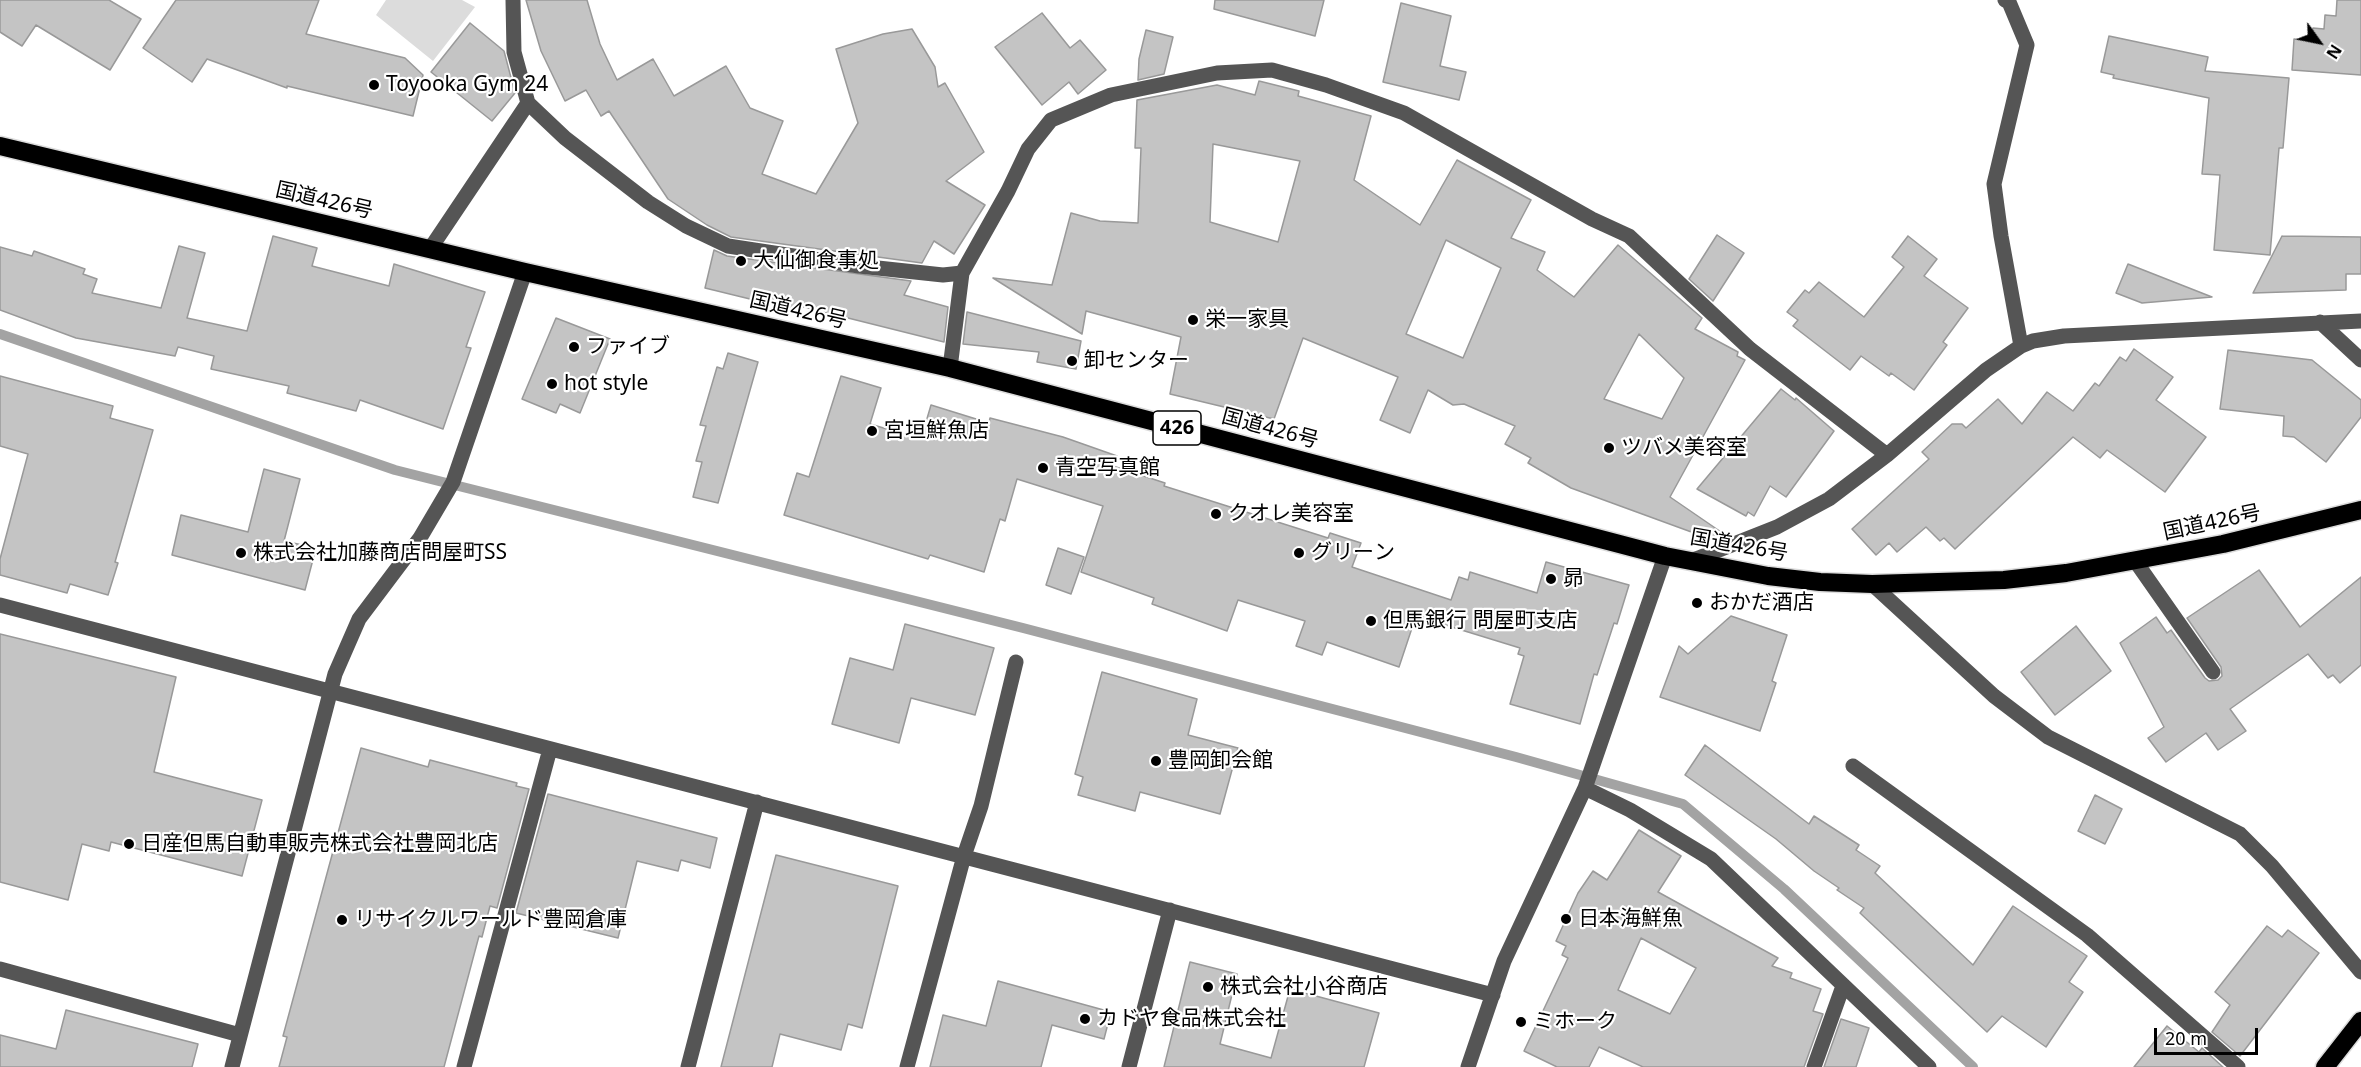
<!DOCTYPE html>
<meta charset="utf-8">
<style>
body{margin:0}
#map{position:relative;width:2361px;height:1067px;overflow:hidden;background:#fff;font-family:"Noto Sans",sans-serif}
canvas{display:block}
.north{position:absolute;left:2289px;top:12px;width:60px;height:60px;-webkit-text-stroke:4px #fff;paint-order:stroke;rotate:123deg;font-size:16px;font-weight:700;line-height:24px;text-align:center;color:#000}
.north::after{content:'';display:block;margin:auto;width:21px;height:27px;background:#000;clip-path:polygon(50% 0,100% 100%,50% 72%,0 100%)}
.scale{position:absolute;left:2154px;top:1028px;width:104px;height:27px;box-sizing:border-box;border:3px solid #000;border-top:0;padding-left:8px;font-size:18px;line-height:21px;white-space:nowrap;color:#000;-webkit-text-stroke:4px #fff;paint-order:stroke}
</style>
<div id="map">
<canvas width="2361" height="1067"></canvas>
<div class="north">N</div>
<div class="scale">20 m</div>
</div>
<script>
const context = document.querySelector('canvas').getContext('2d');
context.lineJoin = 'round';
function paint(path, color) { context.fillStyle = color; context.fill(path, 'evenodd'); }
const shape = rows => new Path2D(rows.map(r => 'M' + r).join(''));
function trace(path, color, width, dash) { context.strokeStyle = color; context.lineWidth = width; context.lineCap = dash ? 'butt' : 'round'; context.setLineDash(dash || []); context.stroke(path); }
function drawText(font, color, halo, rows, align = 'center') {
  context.font = font + ' "Noto Sans","Noto Sans JP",sans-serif'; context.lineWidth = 4.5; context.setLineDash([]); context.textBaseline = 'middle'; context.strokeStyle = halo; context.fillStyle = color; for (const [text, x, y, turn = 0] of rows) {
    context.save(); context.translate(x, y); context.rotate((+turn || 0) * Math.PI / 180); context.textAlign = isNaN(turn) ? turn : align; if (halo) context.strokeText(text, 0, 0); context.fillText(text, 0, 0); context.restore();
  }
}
paint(shape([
 [386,0,462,0,475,7,433,61,376,15]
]), '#dcdcdc');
trace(shape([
 [0,334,395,470,1023,628,1516,757,1683,804,1784,889,1973,1067]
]), '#a3a3a3', 10);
const building = shape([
 [0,0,109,0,141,19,110,70,36,25,22,46,0,32,0,0],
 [176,0,319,0,306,34,405,58,423,75,413,116,287,86,287,88,207,59,192,82,143,48,176,0],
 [526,0,587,0,600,44,617,80,653,59,674,96,726,66,750,108,783,121,762,174,816,194,858,123,836,49,883,34,912,29,935,67,938,87,945,83,984,152,946,181,985,205,954,254,934,241,922,263,731,237,707,225,668,199,609,111,601,116,586,90,565,101,541,51,526,0],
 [1215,0,1324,0,1315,36,1214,9,1215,0],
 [2337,0,2361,0,2361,75,2292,70,2294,39,2312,41,2313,28,2324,29,2325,15,2336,16,2337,0],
 [1401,3,1451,16,1440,66,1466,72,1459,100,1383,82,1401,3],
 [1042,13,1070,48,1080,40,1106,70,1078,94,1069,82,1042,105,995,47,1042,13],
 [470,23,504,51,515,93,492,121,431,72,470,23],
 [1146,30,1173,37,1164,74,1138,80,1139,59,1146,30],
 [2109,36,2208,57,2205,71,2289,78,2283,148,2279,148,2270,255,2214,250,2220,175,2202,174,2209,98,2113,78,2114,75,2101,72,2109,36],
 [1259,81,1299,91,1298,96,1371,116,1354,180,1420,225,1457,160,1531,200,1511,238,1545,252,1537,270,1574,297,1618,245,1702,318,1695,329,1738,352,1737,356,1745,360,1670,497,1724,534,1722,538,1716,541,1571,488,1528,463,1531,458,1505,444,1515,426,1464,404,1453,405,1428,390,1410,433,1380,420,1398,377,1303,338,1274,419,1170,394,1181,337,1086,311,1082,334,993,278,1052,285,1071,213,1100,221,1138,223,1141,148,1135,148,1137,100,1217,85,1255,95,1259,81],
 [1213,144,1300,161,1278,242,1210,222,1213,144],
 [1446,240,1501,268,1463,358,1406,334,1446,240],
 [1639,334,1684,378,1662,419,1604,399,1639,334],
 [1717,235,1744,253,1713,301,1689,279,1717,235],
 [273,236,317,248,312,266,389,286,394,264,485,292,466,347,471,348,443,429,360,400,356,411,287,393,289,386,211,369,214,356,178,347,175,356,76,338,0,310,0,247,32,256,34,251,85,269,83,274,97,279,92,293,161,308,179,246,205,253,187,318,247,331,273,236],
 [1908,236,1937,259,1924,276,1968,308,1943,342,1947,345,1914,390,1891,373,1889,376,1861,356,1850,370,1793,326,1798,320,1787,312,1805,290,1809,293,1819,282,1864,317,1904,267,1892,257,1908,236],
 [2282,236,2361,237,2361,274,2346,274,2346,290,2253,293,2282,236],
 [714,250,727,256,911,281,904,295,948,307,944,342,796,305,795,310,705,288,714,250],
 [2128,264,2212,297,2142,303,2116,293,2128,264],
 [967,312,1081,341,1076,369,1037,362,1039,352,963,344,967,312],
 [556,318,610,339,580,413,560,404,556,413,522,399,556,318],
 [2134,349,2173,377,2156,400,2206,437,2165,492,2107,450,2100,458,2073,437,1955,549,1944,538,1940,541,1926,527,1897,552,1889,543,1876,555,1852,529,1929,459,1922,452,1952,424,1962,424,1966,428,1998,399,2022,424,2047,392,2073,411,2095,383,2099,386,2120,357,2126,361,2134,349],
 [2228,350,2312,360,2361,400,2361,417,2326,462,2294,437,2283,436,2284,416,2220,409,2228,350],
 [728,353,758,362,718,503,693,497,702,462,696,461,706,426,700,425,717,367,723,369,728,353],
 [0,376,113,406,110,418,153,430,115,562,118,563,108,595,70,584,67,593,0,575,0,559,28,454,0,446,0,376],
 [841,376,881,388,870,424,921,439,931,405,989,423,990,418,1063,437,1117,456,1113,466,1165,483,1164,486,1328,538,1330,533,1361,543,1352,567,1451,600,1459,577,1468,580,1470,572,1537,593,1546,562,1629,585,1617,624,1614,623,1597,675,1594,674,1580,724,1510,704,1524,656,1518,654,1520,648,1416,616,1399,667,1327,642,1322,655,1296,646,1305,621,1238,600,1227,631,1152,604,1154,598,1081,572,1103,506,1017,479,1005,521,1000,519,984,572,930,555,928,559,784,515,797,473,809,477,841,376],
 [1781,389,1795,400,1796,398,1834,431,1786,497,1770,486,1754,516,1748,512,1746,516,1697,489,1781,389],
 [264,469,300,479,284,541,316,548,305,590,172,555,181,515,248,532,264,469],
 [1058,548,1084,557,1071,594,1046,585,1058,548],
 [2259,570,2300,627,2361,577,2361,665,2340,683,2333,675,2328,678,2308,654,2230,709,2246,731,2218,750,2206,733,2166,762,2148,738,2164,727,2120,643,2156,617,2167,633,2171,630,2205,678,2209,681,2218,680,2222,676,2221,667,2187,618,2259,570],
 [1731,616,1787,635,1772,681,1776,683,1760,731,1660,697,1679,646,1688,654,1731,616],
 [905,624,994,648,975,715,911,698,899,743,832,724,850,658,893,670,905,624],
 [2076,626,2111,671,2055,715,2021,672,2076,626],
 [0,634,176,677,154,772,262,800,242,876,111,842,109,851,82,844,68,900,0,882,0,634],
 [1102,672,1197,699,1188,735,1238,748,1220,814,1140,792,1135,811,1078,795,1083,777,1075,774,1102,672],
 [1705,745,1809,824,1814,816,1859,845,1856,850,1880,866,1875,873,1973,965,2013,906,2087,956,2069,982,2083,992,2046,1047,2002,1016,1987,1032,1860,913,1864,908,1837,890,1839,888,1814,871,1776,839,1685,775,1705,745],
 [361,748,428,767,430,760,517,783,516,786,529,789,497,908,490,906,482,937,479,936,444,1067,279,1067,287,1037,283,1036,361,748],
 [548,794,717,838,710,868,681,860,678,871,637,861,618,938,516,913,548,794],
 [2095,795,2122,809,2105,844,2078,831,2095,795],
 [1639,830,1681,856,1658,892,1778,958,1772,966,1792,973,1790,978,1821,989,1813,1011,1823,1014,1804,1067,1643,1067,1599,1047,1589,1067,1557,1067,1524,1051,1568,958,1562,955,1566,946,1556,941,1578,893,1593,871,1607,880,1639,830],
 [1641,938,1696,968,1670,1014,1618,990,1641,938],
 [776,855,898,886,862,1028,848,1024,841,1050,780,1034,772,1067,721,1067,776,855],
 [2267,926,2282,937,2288,930,2319,953,2240,1056,2212,1032,2230,1005,2215,992,2267,926],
 [1190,962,1237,974,1220,1044,1271,1058,1290,989,1379,1013,1364,1067,1164,1067,1190,962],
 [998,981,1111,1012,1104,1039,1052,1025,1041,1067,930,1067,943,1015,986,1026,998,981],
 [66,1010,198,1044,192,1067,0,1067,0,1035,56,1049,66,1010],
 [1841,1019,1869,1028,1856,1067,1824,1067,1841,1019],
 [2167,1026,2199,1052,2202,1048,2223,1067,2134,1067,2167,1026]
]);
paint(building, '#c4c4c4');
trace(building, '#999', 1.5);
const highway = shape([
 [0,146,525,272,950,368,1665,556,1768,576,1820,582,1872,584,2004,580,2066,573,2223,544,2361,510],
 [2325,1067,2361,1021]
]);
trace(highway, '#dbdbdb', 21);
trace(shape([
 [513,0,514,52,528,103,565,138,648,202,686,226,728,246,859,266,943,275,962,273,1008,191,1028,149,1051,120,1111,95,1217,73,1272,70,1326,85,1404,113,1592,219,1629,236,1750,349,1887,455],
 [2005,0,2009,2,2027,45,1994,184,2001,236,2021,346],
 [430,249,528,103],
 [2320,322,2361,360],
 [950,368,962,273],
 [1691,561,1777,527,1829,499,1887,455,1986,370,2021,346,2033,341,2064,336,2361,321],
 [2136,562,2213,672],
 [1872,584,1994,696,2048,737,2240,834,2272,866,2361,972],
 [0,605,1493,995],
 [1853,766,2087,935,2238,1067],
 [1585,788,1630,810,1711,859,1929,1067],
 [0,969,240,1035],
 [232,1067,335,674,359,619,420,538,453,482,525,272],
 [464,1067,550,749],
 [688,1067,757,802],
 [907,1067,964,856,981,806,1016,662],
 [1129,1067,1170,910],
 [1468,1067,1504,961,1585,788,1665,556],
 [1814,1067,1843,986]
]), '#555', 15);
trace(highway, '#000', 18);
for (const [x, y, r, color] of [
 [374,85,6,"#000"],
 [741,261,6,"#000"],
 [1193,320,6,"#000"],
 [574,347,6,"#000"],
 [1072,361,6,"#000"],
 [552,384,6,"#000"],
 [872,431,6,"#000"],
 [1609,448,6,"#000"],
 [1043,468,6,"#000"],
 [1216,514,6,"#000"],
 [241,553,6,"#000"],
 [1299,553,6,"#000"],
 [1551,579,6,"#000"],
 [1697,603,6,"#000"],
 [1371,621,6,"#000"],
 [1156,761,6,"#000"],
 [129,844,6,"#000"],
 [1566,919,6,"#000"],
 [342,920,6,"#000"],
 [1208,987,6,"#000"],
 [1085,1019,6,"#000"],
 [1521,1022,6,"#000"]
]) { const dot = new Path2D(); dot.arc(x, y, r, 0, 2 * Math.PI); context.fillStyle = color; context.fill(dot); trace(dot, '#fff', 2); }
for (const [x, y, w] of [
 [1177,428,48]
]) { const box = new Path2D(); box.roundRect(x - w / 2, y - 17, w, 34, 4.5); context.fillStyle = '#fff'; context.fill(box); trace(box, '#000', 1.5); }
drawText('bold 20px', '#000', null, [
 ["426",1177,428]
]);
drawText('21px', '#000', '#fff', [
 ["Toyooka Gym 24",386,85],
 ["大仙御食事処",753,261],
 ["栄一家具",1205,320],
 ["ファイブ",586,347],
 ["卸センター",1084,361],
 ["hot style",564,384],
 ["宮垣鮮魚店",884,431],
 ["ツバメ美容室",1621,448],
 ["青空写真館",1055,468],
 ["クオレ美容室",1228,514],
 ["株式会社加藤商店問屋町SS",253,553],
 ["グリーン",1311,553],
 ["昴",1563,579],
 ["おかだ酒店",1709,603],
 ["但馬銀行 問屋町支店",1383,621],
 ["豊岡卸会館",1168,761],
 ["日産但馬自動車販売株式会社豊岡北店",141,844],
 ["日本海鮮魚",1578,919],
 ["リサイクルワールド豊岡倉庫",354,920],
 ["株式会社小谷商店",1220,987],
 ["カドヤ食品株式会社",1097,1019],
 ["ミホーク",1533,1022]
], 'left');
drawText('21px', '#000', '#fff', [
 ["国道426号",324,201,13],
 ["国道426号",798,311,13],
 ["国道426号",1270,429,15],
 ["国道426号",2212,523,-12],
 ["国道426号",1739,546,10]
]);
</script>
